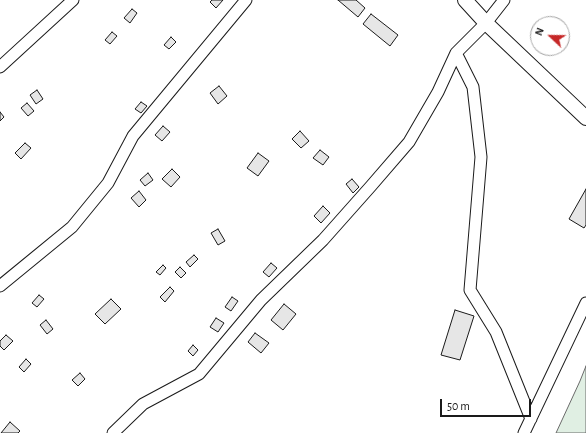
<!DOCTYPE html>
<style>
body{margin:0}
#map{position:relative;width:586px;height:433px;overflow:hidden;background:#fff;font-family:"Alegreya Sans",sans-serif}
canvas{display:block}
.north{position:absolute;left:530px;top:16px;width:40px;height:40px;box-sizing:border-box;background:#fff;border:1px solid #a3a3a3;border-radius:50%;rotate:292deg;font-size:11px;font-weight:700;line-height:16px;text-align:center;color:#1a1a1a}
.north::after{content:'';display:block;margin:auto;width:14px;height:18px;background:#c62828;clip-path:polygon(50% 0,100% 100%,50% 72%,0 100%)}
.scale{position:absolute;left:440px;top:399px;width:91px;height:18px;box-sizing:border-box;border:2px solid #1a1a1a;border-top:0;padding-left:5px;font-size:12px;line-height:14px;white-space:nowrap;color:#1a1a1a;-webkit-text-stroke:3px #fff;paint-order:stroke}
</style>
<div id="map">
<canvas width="586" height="433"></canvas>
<div class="north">N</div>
<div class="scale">50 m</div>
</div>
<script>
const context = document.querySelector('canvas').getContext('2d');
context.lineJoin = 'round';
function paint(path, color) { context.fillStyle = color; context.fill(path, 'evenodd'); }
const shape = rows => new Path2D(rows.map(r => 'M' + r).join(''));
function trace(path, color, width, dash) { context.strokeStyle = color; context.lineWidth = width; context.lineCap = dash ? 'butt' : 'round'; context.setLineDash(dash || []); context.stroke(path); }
const green = shape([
 [586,366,586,433,556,433,580,381,586,366]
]);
paint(green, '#e0efe3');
trace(green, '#6a6a6a', 1);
const building = shape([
 [212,0,223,0,216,8,210,2,212,0],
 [338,0,356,0,365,8,358,17,338,0],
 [132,9,137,13,130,23,124,18,132,9],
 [371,14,398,35,390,46,363,24,371,14],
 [112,32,117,36,110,44,105,40,112,32],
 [171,37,176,42,169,49,164,45,171,37],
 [219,86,227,96,218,104,210,93,219,86],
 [37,90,43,99,36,104,30,95,37,90],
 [141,102,147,106,141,113,135,109,141,102],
 [27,103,34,111,28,116,21,108,27,103],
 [0,112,4,117,0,121,0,112],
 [163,126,170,132,162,141,155,135,163,126],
 [300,131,309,141,301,148,292,139,300,131],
 [25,143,31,148,21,159,15,153,25,143],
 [320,150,329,157,323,165,313,158,320,150],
 [258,153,269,161,258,176,247,168,258,153],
 [172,169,180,177,171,187,162,179,172,169],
 [148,173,153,180,145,186,140,180,148,173],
 [352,179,359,187,353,193,346,184,352,179],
 [586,189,586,225,584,228,569,219,586,189],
 [139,191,146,200,139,207,131,198,139,191],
 [323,206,330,213,321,223,314,216,323,206],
 [218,229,225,241,218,245,211,233,218,229],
 [194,255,198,259,190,267,186,262,194,255],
 [271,263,277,268,269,277,263,272,271,263],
 [163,265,166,268,160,275,156,272,163,265],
 [180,267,186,273,181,278,175,272,180,267],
 [170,287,174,291,165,302,160,297,170,287],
 [39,295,44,299,37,307,32,303,39,295],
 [232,297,238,301,231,311,225,307,232,297],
 [111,299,121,309,105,324,95,314,111,299],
 [284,304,296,314,283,330,271,320,284,304],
 [455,310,474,316,460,360,441,355,455,310],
 [216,318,224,323,218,332,210,327,216,318],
 [46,320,53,329,47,334,40,325,46,320],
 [255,333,269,343,261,353,248,342,255,333],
 [6,335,13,341,4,350,0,346,0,341,6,335],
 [193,345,198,350,193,356,188,351,193,345],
 [26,359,31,364,24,372,19,367,26,359],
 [80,373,85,379,78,386,72,380,80,373],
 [10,422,20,431,18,433,1,433,10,422]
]);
paint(building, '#e6e6e6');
trace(building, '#1a1a1a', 1);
const minor = shape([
 [456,53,473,87,481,157,470,290,496,332,531,419],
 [0,67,73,0],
 [0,286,72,227,108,183,133,136,246,0],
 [113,433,143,404,199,374,261,300,323,240,371,186,409,142,438,92,456,53,486,23,504,0],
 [524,433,586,303]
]);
const tertiary = shape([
 [465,0,486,23,586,118]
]);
trace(minor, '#1a1a1a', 13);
trace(tertiary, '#1a1a1a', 16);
trace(minor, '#fff', 11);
trace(tertiary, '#fff', 14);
</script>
